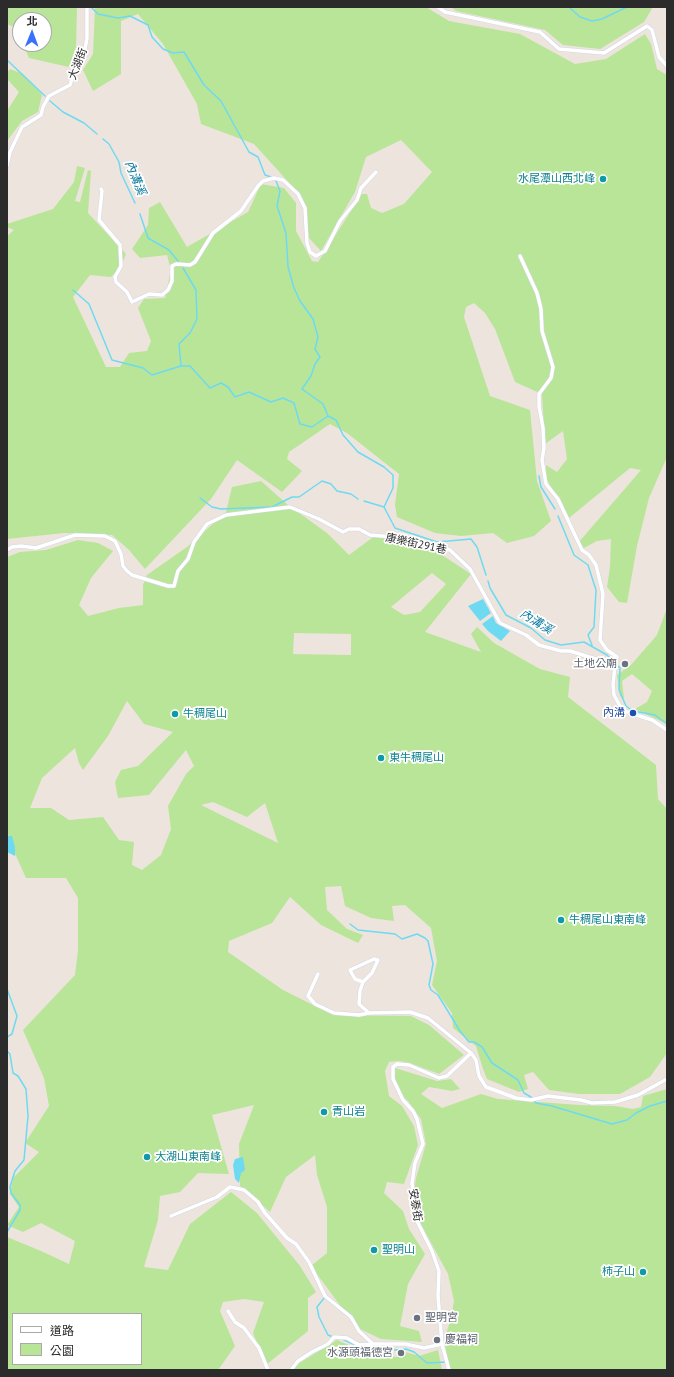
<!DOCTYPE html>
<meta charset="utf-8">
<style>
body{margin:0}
#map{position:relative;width:674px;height:1377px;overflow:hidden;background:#ede4dd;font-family:"PT Sans","Noto Sans TC",sans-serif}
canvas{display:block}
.frame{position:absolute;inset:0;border:8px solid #2b2b2b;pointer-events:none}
.legend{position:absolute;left:12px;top:1313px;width:130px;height:52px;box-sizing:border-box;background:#fff;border:1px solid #aaa;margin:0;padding:5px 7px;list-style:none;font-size:12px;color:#2b2b2b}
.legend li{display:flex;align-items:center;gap:8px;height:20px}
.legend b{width:20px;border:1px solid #aaa}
.north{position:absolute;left:12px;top:12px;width:40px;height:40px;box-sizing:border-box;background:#fff;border:1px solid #aaa;border-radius:50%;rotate:1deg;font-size:11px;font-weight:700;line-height:16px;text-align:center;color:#2b2b2b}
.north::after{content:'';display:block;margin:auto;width:14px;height:18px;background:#3970fd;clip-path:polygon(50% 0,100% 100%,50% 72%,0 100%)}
</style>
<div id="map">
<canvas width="674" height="1377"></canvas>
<div class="frame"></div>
<ul class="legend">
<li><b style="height:5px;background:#fff"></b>道路</li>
<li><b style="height:11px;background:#b9e598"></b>公園</li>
</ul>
<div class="north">北</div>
</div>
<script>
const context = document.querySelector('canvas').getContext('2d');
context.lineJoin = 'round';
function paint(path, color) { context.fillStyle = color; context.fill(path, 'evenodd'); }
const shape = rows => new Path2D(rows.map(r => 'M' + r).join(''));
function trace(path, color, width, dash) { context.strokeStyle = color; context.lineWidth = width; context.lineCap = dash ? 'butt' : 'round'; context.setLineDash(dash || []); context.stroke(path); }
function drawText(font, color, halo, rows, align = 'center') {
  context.font = font + ' "PT Sans","Noto Sans TC",sans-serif'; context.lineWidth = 3.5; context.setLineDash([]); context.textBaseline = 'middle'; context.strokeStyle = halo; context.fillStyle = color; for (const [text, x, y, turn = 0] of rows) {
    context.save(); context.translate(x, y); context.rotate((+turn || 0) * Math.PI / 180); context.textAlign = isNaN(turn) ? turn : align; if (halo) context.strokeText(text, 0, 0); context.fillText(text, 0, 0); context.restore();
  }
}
paint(shape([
 [7,7,77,7,76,47,69,67,29,58,23,44,44,44,44,20,20,20,20,39,14,27,7,24],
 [95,7,426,7,449,21,520,34,575,64,606,59,645,34,651,44,657,69,667,75,667,457,649,498,637,546,627,603,619,602,607,587,610,567,611,539,597,541,584,548,579,542,641,470,630,468,569,518,546,478,546,465,557,472,567,459,563,431,545,444,542,394,515,382,495,329,485,313,474,303,466,307,464,317,490,396,530,410,537,481,551,521,534,536,507,543,493,533,461,536,435,533,397,517,395,505,399,474,347,433,330,424,289,452,287,459,302,471,282,492,237,460,211,499,145,569,129,550,112,535,64,533,7,539,7,236,14,230,7,227,7,224,53,209,74,182,77,166,85,168,75,201,80,202,88,170,91,171,88,213,126,254,121,266,111,277,90,275,73,297,106,367,120,367,129,353,147,351,151,341,138,308,144,299,165,298,171,270,167,255,140,258,132,249,148,225,149,208,160,202,187,247,248,212,261,184,284,188,296,203,296,231,312,261,318,262,362,194,367,194,371,208,382,213,404,204,432,172,401,140,366,157,355,192,321,251,309,238,302,197,254,144,201,124,197,104,163,44,138,14,121,21,121,74,93,91,83,70,93,54],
 [451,7,653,7,644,22,600,49,563,45,545,30,456,11],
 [10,69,23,74,42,95,38,112,22,121,7,141,7,111,19,92,7,79,7,73],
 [261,481,288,505,327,533,349,555,376,535,422,542,471,574,425,632,481,652,471,634,477,627,494,643,540,669,570,677,568,697,656,765,658,799,667,809,667,1053,650,1077,620,1094,579,1094,549,1090,533,1072,524,1075,528,1089,519,1092,487,1079,483,1069,476,1046,453,1028,452,1013,432,985,437,961,431,928,405,905,392,906,394,921,371,918,345,906,341,886,325,887,327,910,347,929,363,935,358,943,321,925,290,897,272,923,229,941,228,952,283,990,333,1015,411,1016,429,1025,464,1055,439,1074,410,1063,399,1061,389,1062,385,1071,389,1096,402,1106,414,1126,418,1145,404,1184,387,1182,384,1193,403,1211,409,1229,425,1254,408,1284,400,1326,419,1331,422,1342,381,1339,356,1327,311,1266,327,1253,327,1207,317,1175,315,1155,286,1177,270,1212,240,1186,239,1144,254,1105,212,1115,229,1174,198,1173,180,1192,160,1196,158,1220,144,1267,168,1270,190,1224,231,1192,257,1213,300,1266,316,1292,308,1298,308,1331,266,1365,253,1333,264,1302,244,1299,223,1302,220,1311,235,1346,218,1370,7,1370,7,1237,41,1251,69,1264,75,1241,41,1223,23,1232,7,1225,19,1207,10,1194,13,1178,39,1152,25,1143,49,1106,44,1078,23,1030,75,975,78,951,78,898,66,878,26,878,12,847,7,831,7,557,20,552,46,550,78,540,98,543,113,551,91,578,79,605,88,616,119,608,143,605,143,585,147,575,187,547,226,512,232,487],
 [432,573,446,584,420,612,404,615,391,607],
 [294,633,351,634,351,655,293,654],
 [127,701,144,724,173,732,138,766,121,770,115,782,118,798,149,795,186,750,194,766,186,774,168,806,171,829,161,855,142,870,132,865,134,842,119,840,103,817,69,820,51,808,30,808,42,778,75,748,79,763,83,770,108,736],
 [213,802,247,817,265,803,278,843,201,805],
 [13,1314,141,1314,141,1364,13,1364],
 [667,608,667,724,635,709,647,702,652,691,632,674,622,681,624,699,620,696,617,675,631,665,657,635],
 [395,1068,437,1081,451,1079,460,1089,452,1091,429,1087,421,1094,442,1108,481,1094,498,1099,579,1105,615,1106,633,1109,641,1107,643,1096,667,1089,667,1370,450,1370,444,1341,450,1321,458,1314,452,1312,454,1301,448,1274,416,1215,413,1202,416,1178,426,1144,421,1119,408,1101,398,1092,392,1074],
 [337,1340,358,1349,370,1348,371,1352,378,1356,399,1357,405,1352,419,1356,438,1350,442,1370,288,1370]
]), '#b9e598');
paint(shape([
 [483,599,491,613,480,621,468,606],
 [493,616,496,623,510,631,501,641,488,631,482,624],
 [7,836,12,836,15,847,15,856,7,852],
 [243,1157,245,1170,241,1173,239,1183,235,1179,233,1165,235,1159]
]), '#6edaf1');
trace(shape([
 [569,7,580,17,592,21,602,19,627,7],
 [92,8,98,14,118,18,130,16,148,25,152,37,163,49,173,53,184,52,204,85,221,101,249,152,258,157,265,175,271,177],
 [7,60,45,96],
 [50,101,63,112,84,123,97,134],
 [103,139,109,144,119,162,121,173,135,203],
 [276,181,280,191,277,206,286,233,288,267,294,288,300,301,313,319,318,337,315,349,320,357,315,364,311,376,302,389,323,404,328,416],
 [140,214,148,238,169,250,178,261],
 [73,290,89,304,112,360,143,368,152,375,181,366,190,366,210,388,221,383,228,387,235,397,249,392,271,402,283,398,294,403,300,424,312,427,328,416,336,420,343,435,358,452,384,467,393,475,393,488,384,507,395,528,437,542,471,539,477,547,486,575],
 [181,366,179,344,190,333,197,319,196,290,183,268],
 [539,476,541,487,555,509],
 [200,498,212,507,221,509,272,507,292,497,299,497,322,481,331,484,337,491,351,494,358,499],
 [364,501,384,507],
 [558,516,574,555,588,565,596,590,594,627,588,635,592,645],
 [488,581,490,588,506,615,531,628,545,640,561,645,584,642,607,655,613,661],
 [618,666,620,668,619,690,626,706,633,711,655,715,667,724],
 [350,924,358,930,395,934,402,939,417,934,425,938,428,941,433,964,429,985,431,990,438,995,460,1031,469,1042,474,1042,482,1047,492,1063,518,1080,524,1093,531,1097,536,1103,552,1106,612,1124,627,1120,636,1113,650,1106,667,1101],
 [7,989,17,1016,12,1034,7,1037],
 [7,1051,10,1054,13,1073,18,1076,26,1089,28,1116,24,1160,15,1171,10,1187,11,1193,20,1205,20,1210,7,1232],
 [325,1297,317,1307,319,1317,328,1335,333,1337],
 [342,1339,362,1348,384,1351,406,1349,414,1352,427,1363,447,1362]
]), '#6edaf1', 1.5);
const minor = shape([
 [438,7,445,12,540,32,559,49,604,53,647,26,652,30,659,57,667,66],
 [7,166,10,152,22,127,41,115,43,107,49,96,70,85,76,66,84,55,87,38,87,7],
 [101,189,102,191,99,220,120,245,121,266,115,277,116,282,127,292,132,302,149,294,162,295,168,290,172,281,172,266,176,264,190,265,195,262,213,233,241,211,258,186,263,181,274,178,283,180,298,194,305,208,307,243,310,252,316,256,325,251,340,221,357,200,361,188,376,172],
 [520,256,537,293,541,309,542,331,553,367,551,378,539,394,539,406,543,428,544,448,542,460,546,484,558,499,582,550,589,555,596,565,603,594,600,640,607,650,617,657,615,665],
 [7,550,12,547,21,546,36,548,75,535,105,536,115,541,121,554,123,566,127,571,132,575,168,586,174,586,178,571,188,559,194,542,207,524,226,515,290,507,319,519,343,532,349,529,359,529,370,535,394,537,450,550,470,569,500,623,526,635,539,645,561,651,570,651,615,665,613,685,614,695,620,706,627,712,652,720,667,730],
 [318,974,308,996,315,1004,334,1013,359,1015,369,1013],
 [363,982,355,979,350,970,374,959,378,960,372,973,363,982,360,991,359,1004,369,1013,410,1012,428,1018,471,1053,476,1060,479,1076,486,1087,516,1098,531,1100,548,1096,581,1100,592,1103,615,1102,638,1095,667,1079],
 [171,1216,217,1197,230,1187,244,1190,258,1202,265,1213,287,1238,296,1244,309,1262,325,1296,351,1317,359,1331,373,1344,405,1344,424,1348,442,1344],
 [228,1311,235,1322,244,1328,259,1348,268,1370],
 [291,1370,298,1361,312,1352,328,1344,334,1337,347,1338,359,1345,373,1344],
 [449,1370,442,1344,438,1296,439,1271,432,1251,416,1219,412,1183,415,1163,423,1144,417,1119,413,1111,403,1100,393,1079,393,1067,397,1064,409,1065,439,1078,447,1076,471,1053]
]);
trace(minor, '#d2d7e4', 4.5);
trace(minor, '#fff', 3.5);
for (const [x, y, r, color] of [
 [603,179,4,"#0f9aa8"],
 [625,664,4,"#6b7280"],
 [633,713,4,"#1a4fb4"],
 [175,714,4,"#0f9aa8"],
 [381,758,4,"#0f9aa8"],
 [561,920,4,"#0f9aa8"],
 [324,1112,4,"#0f9aa8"],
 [147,1157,4,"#0f9aa8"],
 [374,1250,4,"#0f9aa8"],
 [643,1272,4,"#0f9aa8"],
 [417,1318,4,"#6b7280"],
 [437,1340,4,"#6b7280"],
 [401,1353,4,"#6b7280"]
]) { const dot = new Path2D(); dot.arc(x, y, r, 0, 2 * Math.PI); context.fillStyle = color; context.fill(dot); trace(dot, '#fff', 1.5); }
drawText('11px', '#2b2b2b', '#fff', [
 ["大湖街",78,64,-69],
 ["康樂街291巷",416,544,12],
 ["安泰街",415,1205,81]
]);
drawText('11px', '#0d838f', '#fff', [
 ["水尾潭山西北峰",595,179,"right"],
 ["牛稠尾山",183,714],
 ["東牛稠尾山",389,758],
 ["牛稠尾山東南峰",569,920],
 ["青山岩",332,1112],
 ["大湖山東南峰",155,1157],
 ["聖明山",382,1250],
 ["柿子山",635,1272,"right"]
], 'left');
drawText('11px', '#5b616d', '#fff', [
 ["土地公廟",617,664],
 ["聖明宮",425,1318,"left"],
 ["慶福祠",445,1340,"left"],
 ["水源頭福德宮",393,1353]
], 'right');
drawText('11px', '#164399', '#fff', [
 ["內溝",625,713]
], 'right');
drawText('italic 12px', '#0b7a9f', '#fff', [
 ["內溝溪",135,178,68],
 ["內溝溪",536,622,32]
]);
</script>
